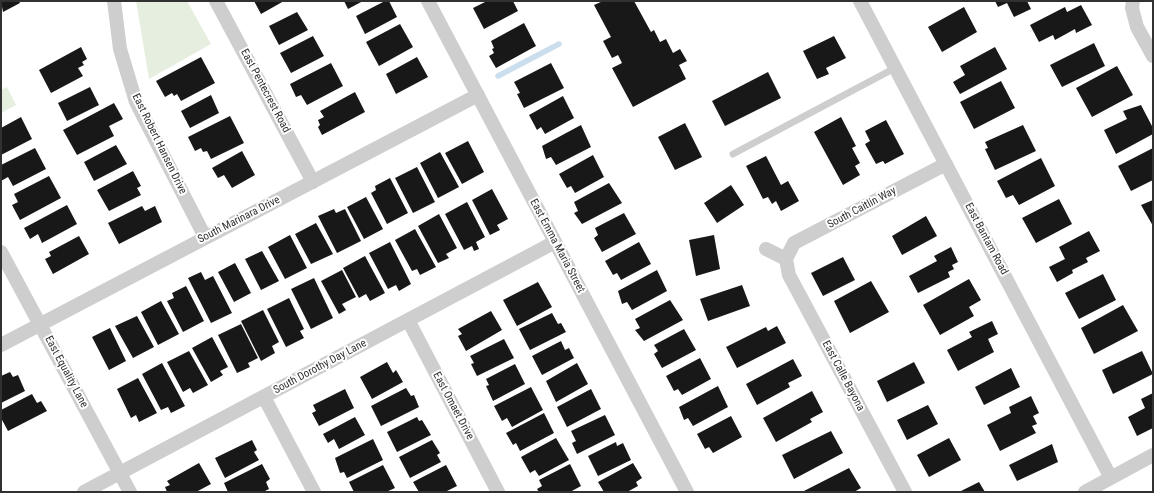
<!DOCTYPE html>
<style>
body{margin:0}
#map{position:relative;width:1154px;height:493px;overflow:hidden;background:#fff;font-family:"Roboto Condensed",sans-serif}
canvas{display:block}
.frame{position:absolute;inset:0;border:2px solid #313131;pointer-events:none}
</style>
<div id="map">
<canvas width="1154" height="493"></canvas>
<div class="frame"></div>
</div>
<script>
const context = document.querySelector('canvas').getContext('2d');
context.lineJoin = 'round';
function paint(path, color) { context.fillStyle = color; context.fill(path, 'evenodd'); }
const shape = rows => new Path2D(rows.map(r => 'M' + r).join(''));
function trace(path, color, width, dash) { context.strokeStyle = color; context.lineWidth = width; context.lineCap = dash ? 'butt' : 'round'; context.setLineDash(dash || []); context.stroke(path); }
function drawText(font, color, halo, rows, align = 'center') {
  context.font = font + ' "Roboto Condensed",sans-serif'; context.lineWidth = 4; context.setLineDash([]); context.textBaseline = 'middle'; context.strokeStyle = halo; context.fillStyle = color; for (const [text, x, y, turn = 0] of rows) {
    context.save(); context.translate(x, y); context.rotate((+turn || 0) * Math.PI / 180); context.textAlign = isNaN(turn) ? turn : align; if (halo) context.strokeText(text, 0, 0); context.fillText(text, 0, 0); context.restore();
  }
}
paint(shape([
 [136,1,187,1,211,44,149,79],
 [7,87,16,105,1,113,1,90]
]), '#e6eedf');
trace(shape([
 [498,76,559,44]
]), '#cbdeed', 5.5);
paint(shape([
 [1,1,19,1,20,3,3,12],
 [254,1,284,1,261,14],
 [344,1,363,1,348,9],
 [385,1,389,1,397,17,365,34,356,16],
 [487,1,513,1,518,11,484,29,473,8],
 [603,1,634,1,651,32,654,30,660,42,666,39,673,53,680,49,687,61,679,65,686,79,633,107,612,68,622,63,618,55,612,58,603,41,611,37,594,5],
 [995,1,1027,1,1031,9,1014,17,1007,3,998,7],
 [1081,5,1092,25,1076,33,1075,29,1055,40,1053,35,1039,42,1030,25,1065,7,1067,12],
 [964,7,977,32,942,52,928,27],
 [297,12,308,30,279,45,269,26],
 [524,23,536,46,496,68,489,56,494,53,492,49,494,48,491,41],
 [400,24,413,47,379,66,366,42],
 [313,36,324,56,291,73,280,53],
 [834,36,846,58,826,68,829,74,817,79,803,51],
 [1094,43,1105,66,1062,87,1050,65],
 [81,47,87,59,82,62,84,65,78,68,83,76,51,93,39,70],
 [995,47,1007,69,960,94,953,82,965,75,960,66],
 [201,57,215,83,181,101,177,94,174,96,172,93,165,97,156,81],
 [417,57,428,77,396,94,386,74],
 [331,63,343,86,307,105,301,95,296,97,290,84],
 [551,63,564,88,524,108,517,94,520,93,514,82],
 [1117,66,1133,95,1092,117,1076,88],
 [768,72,781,98,725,126,712,101],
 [1001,81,1015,108,974,129,960,102],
 [90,87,99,105,67,121,58,103],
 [355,92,365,112,322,135,318,127,320,125,318,120,324,117,320,111],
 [211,95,219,113,190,128,181,111],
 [563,96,574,118,545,134,541,127,537,130,529,115],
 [114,103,123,119,109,126,114,136,77,155,63,130],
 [1141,105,1153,128,1153,134,1116,154,1104,130,1127,119,1123,111],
 [230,116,244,143,211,159,207,151,203,152,201,148,195,151,188,137],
 [21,117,32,139,1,155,1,128],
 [841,117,856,146,852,148,860,163,855,166,860,175,843,185,814,132],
 [886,120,904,154,885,164,883,161,876,164,865,144,870,141,865,131],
 [685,123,702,157,675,170,658,137],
 [581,125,591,147,556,165,551,157,546,159,542,146],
 [1023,125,1036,151,995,170,985,149,988,148,985,142],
 [468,141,484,172,462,184,445,153],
 [116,145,127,164,94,181,84,162],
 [35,148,46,169,13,186,8,177,1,181,1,165],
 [1153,148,1153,180,1131,191,1118,166],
 [242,151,255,175,232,188,224,175,218,178,212,168],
 [440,152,459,187,438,198,420,163],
 [593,155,604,177,575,193,571,186,567,188,559,174],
 [766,156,781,185,788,181,799,201,781,211,776,201,772,204,768,197,763,199,746,166],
 [1041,158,1055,186,1019,205,1013,195,1006,198,997,181],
 [417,167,435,202,413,213,395,178],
 [133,171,141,186,137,188,141,195,109,211,97,190],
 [49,176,61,198,20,220,12,205,18,202,14,194],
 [390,178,408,213,387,224,371,193,376,190,375,186],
 [609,183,622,203,582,224,574,213,578,211,574,202],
 [731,185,744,205,717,223,704,203],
 [492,189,508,219,497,225,500,230,490,235,472,200],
 [366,197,383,229,364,239,347,207],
 [1059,199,1072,224,1036,243,1022,218],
 [1153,200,1153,226,1141,205],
 [467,202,485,237,476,242,479,249,474,251,472,246,464,250,445,214],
 [67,205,77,224,42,243,38,234,30,239,24,228],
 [142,206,145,211,155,206,162,222,119,244,108,223],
 [334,209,336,213,345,209,361,241,337,253,318,216],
 [624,213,636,234,602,252,594,238,598,235,595,228],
 [439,214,457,248,446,254,449,258,438,263,418,226],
 [926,216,937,236,902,255,892,236],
 [316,223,333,254,311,264,295,234],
 [415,229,436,267,420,275,417,269,412,271,395,240],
 [1089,231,1100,251,1086,258,1088,262,1072,270,1073,273,1057,282,1049,267,1065,259,1059,247],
 [290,235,307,268,285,279,268,247],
 [714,235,720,269,696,276,689,240],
 [79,236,89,254,53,274,45,259,51,256,49,252],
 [390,242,411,284,399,291,396,285,388,289,369,253],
 [639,242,651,264,621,280,617,273,613,275,605,261],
 [951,247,958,262,952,265,954,269,948,272,950,277,918,293,909,276,937,261,934,256],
 [262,251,279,281,261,290,245,259],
 [365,256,385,293,370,301,366,294,359,298,343,268],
 [843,257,855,280,823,296,811,273],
 [235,263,251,293,234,302,218,272],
 [342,270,356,297,342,304,346,310,339,314,321,281],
 [657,270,667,291,632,310,627,302,622,304,618,291],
 [201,272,205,280,213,276,232,313,211,323,188,278],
 [1103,274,1116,300,1079,319,1065,293],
 [314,278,333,318,311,329,291,289],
 [969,279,981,300,969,307,974,316,940,335,923,305],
 [871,281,889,312,850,333,834,301],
 [538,282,552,307,517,326,503,300],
 [742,285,750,306,708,321,700,299],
 [186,286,204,321,183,332,167,301,174,298,172,293],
 [289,298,304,329,300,331,304,338,286,347,267,309],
 [670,300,683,320,644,341,635,330,640,328,635,319],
 [161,301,179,334,158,345,141,312],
 [1123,305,1138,331,1094,354,1081,328],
 [263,310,279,342,272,346,275,353,261,361,241,321],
 [491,311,502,330,466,351,458,336,462,334,458,329],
 [552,313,558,324,561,323,566,332,530,350,519,329],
 [137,316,154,347,133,358,115,326],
 [992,321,998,334,988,339,994,352,958,371,947,350,972,337,969,332],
 [241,324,258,358,248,363,250,367,237,373,218,335],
 [777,326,786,343,737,368,726,347,766,327,768,331],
 [110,328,126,361,109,370,92,337],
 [684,329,696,350,662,368,654,354,658,351,654,345],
 [212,337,228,367,220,371,223,375,211,382,192,348],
 [504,339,514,358,477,376,471,364,474,363,470,356],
 [561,341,565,350,569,348,574,358,542,375,532,356],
 [189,351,208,385,193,393,190,388,183,392,167,362],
 [1142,351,1153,374,1113,394,1102,370],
 [700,358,711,379,682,395,678,389,674,391,666,376],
 [793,359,802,376,788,383,790,387,757,405,746,384],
 [387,362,393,373,396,370,403,382,372,399,360,377],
 [914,362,925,383,887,402,877,381],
 [162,363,185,406,171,413,168,407,161,410,142,374],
 [577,363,588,384,556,402,546,381],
 [515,364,525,384,493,401,486,386,489,385,486,379],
 [1011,368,1020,387,984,405,975,387],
 [10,372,13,377,18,375,25,391,1,403,1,376],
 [138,378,157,413,139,422,136,415,131,418,117,389],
 [718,386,728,407,693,426,688,418,684,420,679,407],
 [531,387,543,410,512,427,507,418,502,421,494,406],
 [406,388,411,396,414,395,419,407,381,426,371,406],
 [345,389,354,408,319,426,312,413,316,411,313,405],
 [591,389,601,409,567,427,557,407],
 [812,391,823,412,810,419,812,422,776,442,763,418],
 [1153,393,1153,428,1137,436,1128,417,1145,408,1141,399],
 [32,394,37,403,41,401,47,411,8,431,1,418,1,410],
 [1031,396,1039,413,1033,416,1037,424,1032,426,1036,433,1000,451,987,425,1011,413,1009,407],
 [928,405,938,424,907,440,897,420],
 [544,413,554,433,520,451,516,443,513,445,506,433],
 [605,415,615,435,577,454,572,443,576,441,571,431],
 [731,416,742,437,713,453,709,447,705,449,697,434],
 [355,417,365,435,339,449,334,439,328,443,323,434],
 [417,417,419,421,422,420,431,435,397,452,387,432],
 [831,431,843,453,794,479,782,455],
 [556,438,569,460,539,476,535,470,530,473,521,457],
 [949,438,961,460,929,477,917,455],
 [373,439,383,460,347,478,344,472,340,473,335,458],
 [252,440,257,450,254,452,259,460,225,478,215,458],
 [432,440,440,453,437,455,441,462,410,478,399,457],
 [616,442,617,446,623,443,631,460,598,476,588,456],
 [1052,444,1058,462,1017,481,1009,465],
 [199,463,211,484,196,492,167,492,165,487,170,485,167,481],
 [633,463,642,478,636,482,638,486,627,492,604,492,598,482],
 [262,464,270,479,266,482,269,489,263,492,228,492,224,483],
 [570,464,581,486,570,492,539,492,537,489,542,486,539,480],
 [383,465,395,488,386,492,354,492,349,482],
 [446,465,457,486,445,492,419,492,413,482],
 [849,468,861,488,854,492,802,492],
 [979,482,985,492,959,492]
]), '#181818');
trace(shape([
 [733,154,895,68]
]), '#cecece', 7);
trace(shape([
 [114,1,120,49,136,102,205,237],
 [216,1,313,182],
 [428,1,687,492],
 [860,1,1111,478],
 [1133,1,1132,8,1137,27,1153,56],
 [766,249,786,259],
 [1,252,130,492],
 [786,259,789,275,905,492],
 [786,259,794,243,946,164],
 [408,320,498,492],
 [1,345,478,95],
 [264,397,314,492],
 [84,492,555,242],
 [1085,492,1153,455]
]), '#cecece', 14);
drawText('11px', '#313131', '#fff', [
 ["East Pentecrest Road",265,91,62],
 ["East Robert Hansen Drive",159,144,64],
 ["South Caitlin Way",862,208,-28],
 ["South Marinara Drive",239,220,-27],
 ["East Bantam Road",986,239,62],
 ["East Emma Maria Street",557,246,62],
 ["South Dorothy Day Lane",320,367,-28],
 ["East Equality Lane",66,372,62],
 ["East Calle Bayona",843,376,62],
 ["East Omaet Drive",453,406,62]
]);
</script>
